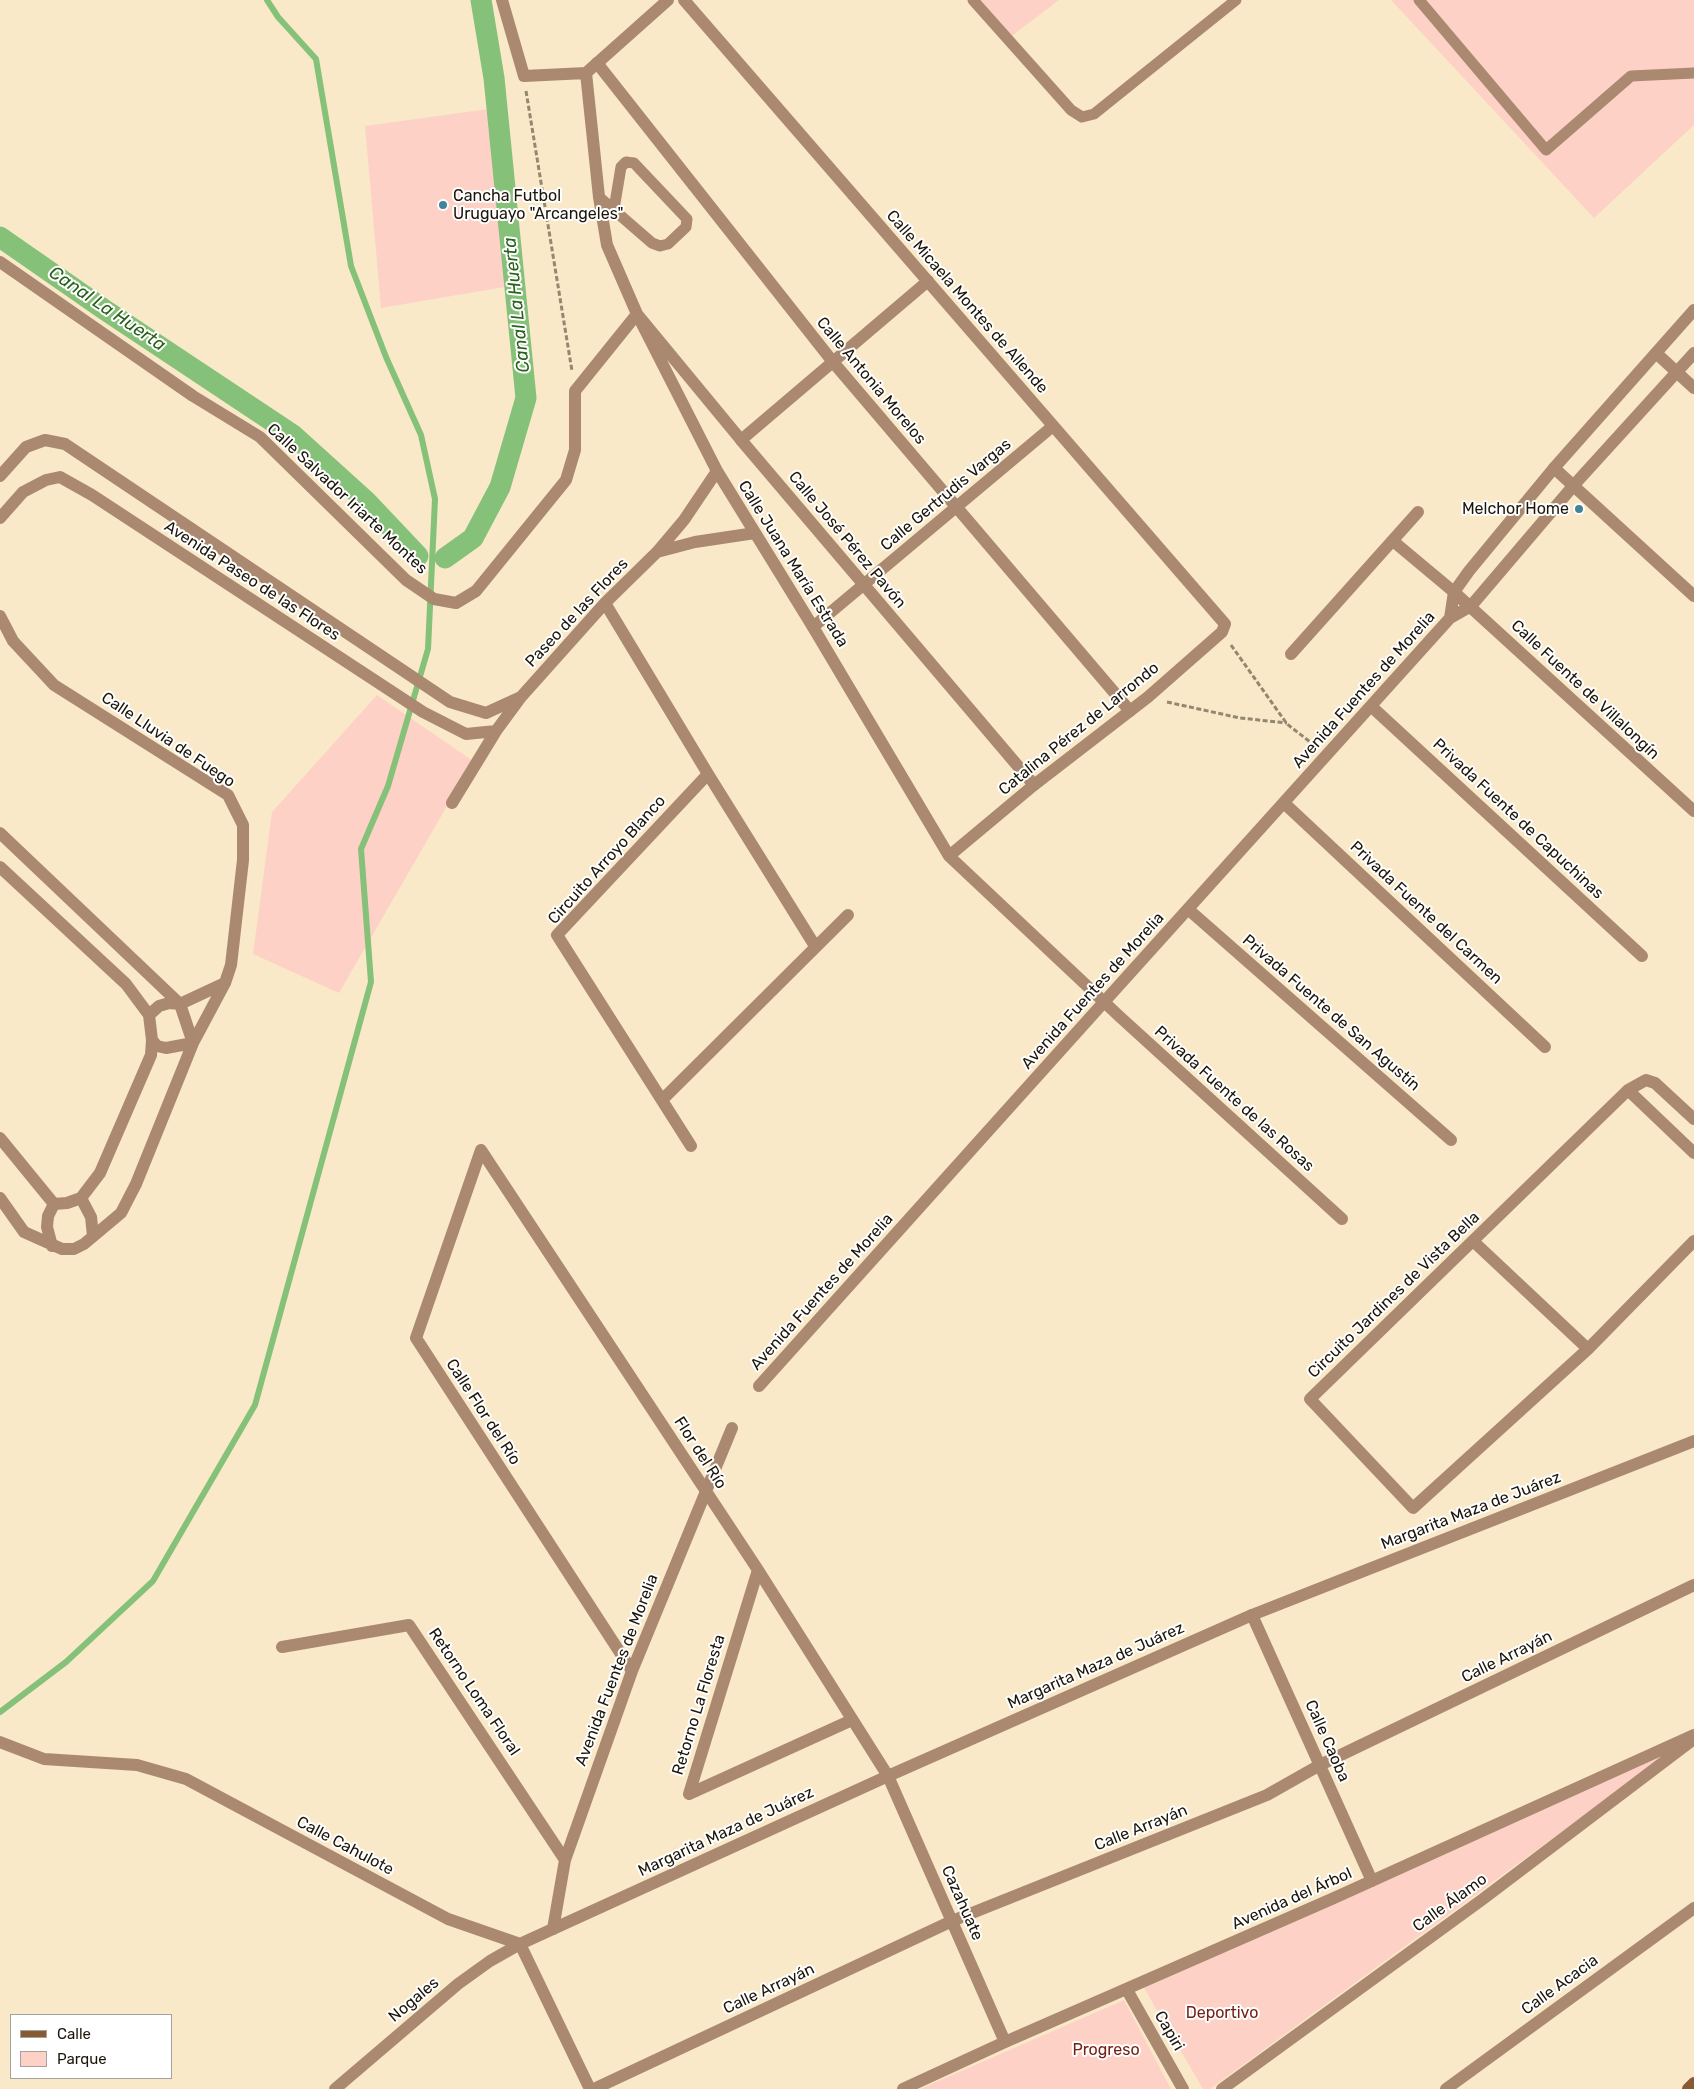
<!DOCTYPE html>
<meta charset="utf-8">
<style>
body{margin:0}
#map{position:relative;width:1694px;height:2089px;overflow:hidden;background:#f9e9c8;font-family:Rubik,sans-serif}
canvas{display:block}
.legend{position:absolute;left:10px;top:2014px;width:162px;height:65px;box-sizing:border-box;background:#fff;border:1px solid #a4a29d;margin:0;padding:6px 9px;list-style:none;font-size:15px;color:#1c160a}
.legend li{display:flex;align-items:center;gap:10px;height:25px}
.legend b{width:25px;border:1px solid #a4a29d}
</style>
<div id="map">
<canvas width="1694" height="2089"></canvas>
<ul class="legend">
<li><b style="height:6px;background:#885a34"></b>Calle</li>
<li><b style="height:14px;background:#fed1c7"></b>Parque</li>
</ul>
</div>
<script>
const context = document.querySelector('canvas').getContext('2d');
context.lineJoin = 'round';
function paint(path, color) { context.fillStyle = color; context.fill(path, 'evenodd'); }
const shape = rows => new Path2D(rows.map(r => 'M' + r).join(''));
function trace(path, color, width, dash) { context.strokeStyle = color; context.lineWidth = width; context.lineCap = dash ? 'butt' : 'round'; context.setLineDash(dash || []); context.stroke(path); }
function drawText(font, color, halo, rows, align = 'center') {
  context.font = font + ' Rubik,sans-serif'; context.lineWidth = 4; context.setLineDash([]); context.textBaseline = 'middle'; context.strokeStyle = halo; context.fillStyle = color; for (const [text, x, y, turn = 0] of rows) {
    context.save(); context.translate(x, y); context.rotate((+turn || 0) * Math.PI / 180); context.textAlign = isNaN(turn) ? turn : align; if (halo) context.strokeText(text, 0, 0); context.fillText(text, 0, 0); context.restore();
  }
}
paint(shape([
 [977,0,1059,0,1009,38],
 [1391,0,1694,0,1694,125,1594,218],
 [503,107,522,284,381,308,365,126],
 [377,695,473,761,339,993,253,954,272,812],
 [1676,1748,1210,2089,1203,2089,1144,1988],
 [1124,2000,1171,2089,920,2089]
]), '#fed1c7');
trace(shape([
 [0,1712,66,1662,153,1581,255,1405,371,982,361,849,388,786,428,649,435,499,421,435,386,357,351,266,316,59,278,17,267,0]
]), '#85c178', 6);
trace(shape([
 [0,237,105,310,293,435,366,501,418,556],
 [445,558,473,538,500,487,526,398,494,78,481,0]
]), '#85c178', 21);
trace(shape([
 [526,91,572,371],
 [1231,645,1287,724,1314,745],
 [1167,702,1240,718,1287,723]
]), '#938770', 3, [5, 2.5]);
trace(shape([
 [973,0,1071,110,1082,117,1094,114,1236,0],
 [1419,0,1546,150,1631,76,1694,73],
 [599,197,652,243,660,246,668,244,686,227,687,219,634,163,626,162,621,167,614,209]
]), '#aa8970', 11);
trace(shape([
 [597,63,833,362,1130,711],
 [928,281,741,440,1034,785],
 [813,627,1053,426]
]), '#aa8970', 12);
trace(shape([
 [502,0,524,76,586,73],
 [684,0,1225,624,1222,632,1148,697,1034,785,949,856],
 [586,73,599,197,607,245,637,314,717,471,813,627,949,856,1119,1016,1342,1219],
 [586,73,668,0],
 [0,262,193,396,260,437,406,580,434,599,456,603,476,591,566,480,575,450,575,391,637,314,741,440],
 [1656,353,1694,388],
 [1554,468,1694,596],
 [0,476,26,447,45,440,65,444,450,702,486,713,521,697],
 [0,518,23,492,46,480,60,477,92,495,423,712,466,734,496,731],
 [1393,541,1454,592],
 [657,552,695,542,755,533],
 [605,603,708,774,815,946],
 [0,616,13,641,54,685,228,795,243,825,243,860,231,965,225,983,193,1043,136,1184,121,1213,84,1244,74,1249,62,1249,24,1232,0,1198],
 [1291,654,1418,512],
 [1372,707,1642,956],
 [452,803,496,731,521,697,605,603,657,552,684,520,717,471],
 [1284,803,1545,1047],
 [0,833,180,1004,193,1043],
 [0,867,126,984,149,1015],
 [1189,910,1451,1140],
 [180,1004,225,983],
 [149,1015,159,1006,169,1003,180,1004],
 [152,1040,157,1046,166,1048,193,1043],
 [1628,1090,1694,1153],
 [663,1099,848,915],
 [1694,1119,1655,1083,1646,1080,1628,1090,1310,1399,1413,1508,1588,1349,1694,1241],
 [0,1138,54,1204,67,1203,81,1198,100,1173,151,1055,152,1040,149,1015],
 [691,1146,557,935,708,774],
 [481,1150,758,1570,888,1776,1005,2042],
 [481,1150,416,1338,632,1671],
 [81,1198,91,1217,93,1236],
 [1473,1241,1588,1349],
 [52,1246,47,1227,48,1216,54,1204],
 [759,1386,1104,1002],
 [1252,1615,1372,1881],
 [282,1647,409,1625,565,1860],
 [0,1742,44,1759,137,1765,186,1779,448,1919,520,1944,590,2089],
 [689,1794,758,1570],
 [689,1794,852,1720],
 [553,1929,565,1860,632,1671,732,1428],
 [1127,1990,1183,2089],
 [594,2089,952,1921,1267,1795,1320,1765,1694,1585],
 [903,2089,1005,2042,1334,1898,1694,1735],
 [1222,2089,1483,1899,1690,1742],
 [1446,2089,1694,1908]
]), '#aa8970', 12);
trace(shape([
 [1454,592,1694,811],
 [1450,618,1454,592,1469,571,1554,468,1694,310],
 [1104,1002,1450,618,1471,606,1574,485,1694,353],
 [335,2089,458,1984,490,1961,520,1944,888,1776,1252,1615,1694,1441]
]), '#aa8970', 12);
trace(shape([
 [1688,2089,1694,2083]
]), '#885a34', 12);
for (const [x, y, r, color] of [
 [443,205,5,"#448398"],
 [1579,509,5,"#448398"]
]) { const dot = new Path2D(); dot.arc(x, y, r, 0, 2 * Math.PI); context.fillStyle = color; context.fill(dot); trace(dot, '#fff', 2); }
drawText('16px', '#1c160a', '#fff', [
 ["Cancha Futbol",453,196],
 ["Uruguayo \"Arcangeles\"",453,214],
 ["Melchor Home",1569,509,"right"]
], 'left');
drawText('16px', '#1c160a', '#fff', [
 ["Calle Micaela Montes de Allende",967,302,49],
 ["Calle Antonia Morelos",871,381,50],
 ["Calle Gertrudis Vargas",946,495,-40],
 ["Calle Salvador Iriarte Montes",347,499,43],
 ["Calle José Pérez Pavón",847,540,50],
 ["Calle Juana María Estrada",793,564,58],
 ["Avenida Paseo de las Flores",252,581,33],
 ["Paseo de las Flores",577,613,-47],
 ["Avenida Fuentes de Morelia",1364,690,-48],
 ["Calle Fuente de Villalongín",1585,690,43],
 ["Catalina Pérez de Larrondo",1079,729,-39],
 ["Calle Lluvia de Fuego",168,740,34],
 ["Privada Fuente de Capuchinas",1518,819,43],
 ["Circuito Arroyo Blanco",607,860,-48],
 ["Privada Fuente del Carmen",1426,913,43],
 ["Avenida Fuentes de Morelia",1093,991,-48],
 ["Privada Fuente de San Agustín",1331,1013,41],
 ["Privada Fuente de las Rosas",1234,1099,42],
 ["Avenida Fuentes de Morelia",822,1292,-48],
 ["Circuito Jardines de Vista Bella",1394,1295,-44],
 ["Calle Flor del Río",483,1412,57],
 ["Flor del Río",700,1453,57],
 ["Margarita Maza de Juárez",1471,1511,-21],
 ["Calle Arrayán",1507,1657,-26],
 ["Margarita Maza de Juárez",1096,1666,-24],
 ["Avenida Fuentes de Morelia",617,1670,-69],
 ["Retorno Loma Floral",474,1692,56],
 ["Retorno La Floresta",699,1705,-73],
 ["Calle Caoba",1327,1741,66],
 ["Calle Arrayán",1141,1828,-22],
 ["Margarita Maza de Juárez",726,1832,-25],
 ["Calle Cahulote",345,1846,28],
 ["Avenida del Árbol",1292,1899,-24],
 ["Cazahuate",962,1903,66],
 ["Calle Álamo",1450,1903,-36],
 ["Calle Acacia",1560,1985,-36],
 ["Calle Arrayán",769,1989,-25],
 ["Nogales",414,2000,-40],
 ["Capiri",1169,2031,60]
]);
drawText('16px', '#752114', '#fff', [
 ["Deportivo",1222,2013],
 ["Progreso",1106,2050]
]);
drawText('italic 18px', '#28611a', '#fff', [
 ["Canal La Huerta",517,305,-96],
 ["Canal La Huerta",107,309,34]
]);
</script>
